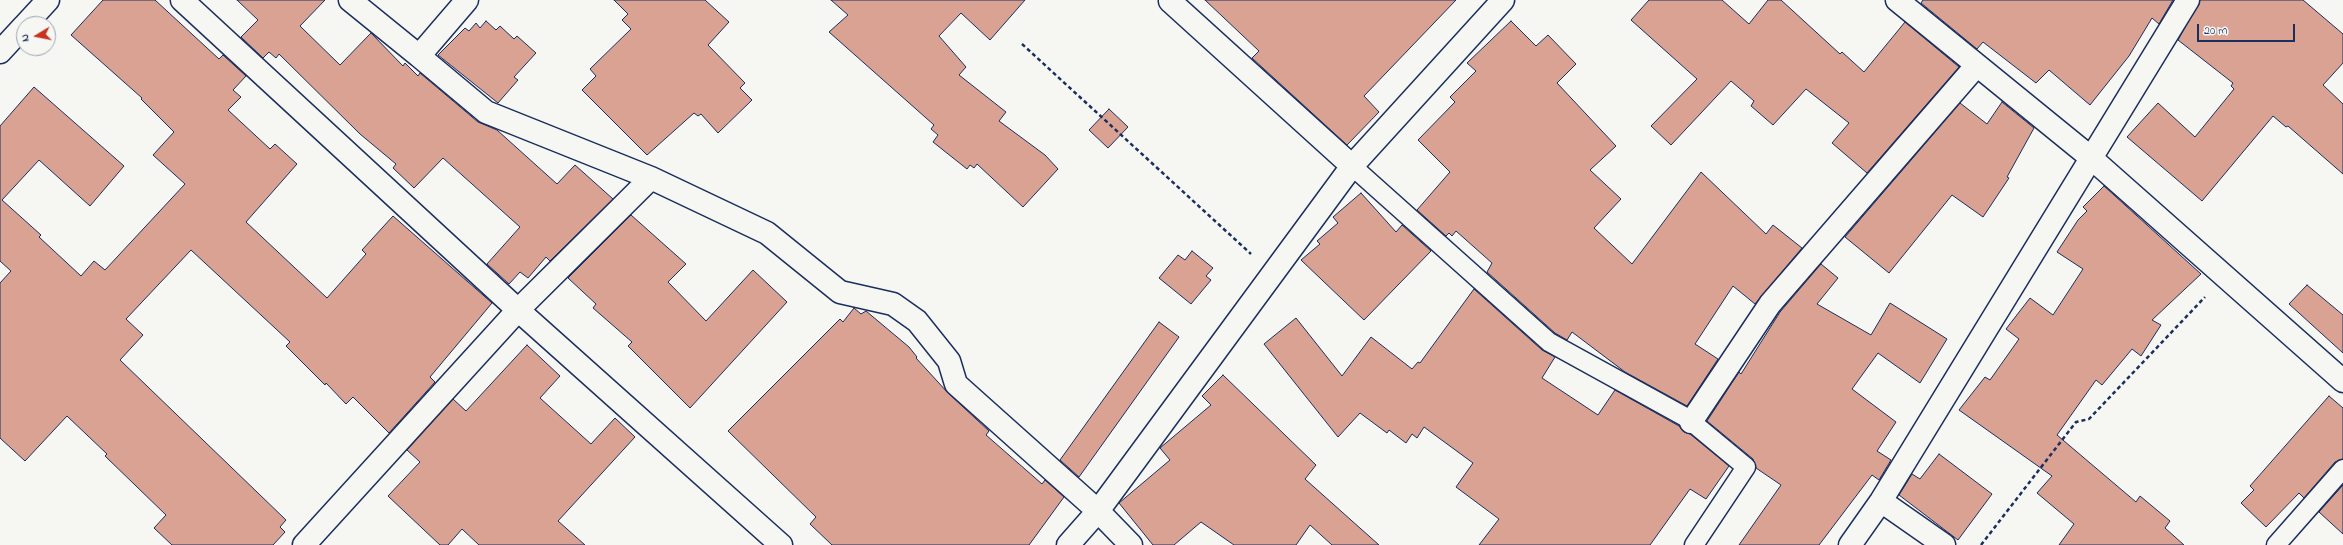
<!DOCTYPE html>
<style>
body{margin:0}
#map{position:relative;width:2343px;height:545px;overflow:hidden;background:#f6f6f2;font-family:"Indie Flower",sans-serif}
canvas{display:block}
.north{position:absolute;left:16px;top:16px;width:40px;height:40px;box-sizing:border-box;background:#f6f6f2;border:1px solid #9ea6b7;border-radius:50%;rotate:260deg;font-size:11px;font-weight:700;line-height:16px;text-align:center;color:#1b2f5e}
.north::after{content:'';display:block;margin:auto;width:14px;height:18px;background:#c8321e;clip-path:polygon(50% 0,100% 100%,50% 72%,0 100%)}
.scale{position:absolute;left:2197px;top:24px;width:98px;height:18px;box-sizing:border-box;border:2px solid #1b2f5e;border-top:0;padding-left:5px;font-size:12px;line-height:14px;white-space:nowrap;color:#1b2f5e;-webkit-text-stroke:3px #f6f6f2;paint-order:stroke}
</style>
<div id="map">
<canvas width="2343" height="545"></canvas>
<div class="north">N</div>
<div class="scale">20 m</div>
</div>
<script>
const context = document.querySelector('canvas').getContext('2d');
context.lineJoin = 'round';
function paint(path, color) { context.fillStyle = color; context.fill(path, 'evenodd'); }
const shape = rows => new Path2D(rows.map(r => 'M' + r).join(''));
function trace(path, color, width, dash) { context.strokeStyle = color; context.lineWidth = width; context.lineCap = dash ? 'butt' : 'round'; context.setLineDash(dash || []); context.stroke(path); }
const building = shape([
 [103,0,155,0,219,59,223,55,246,76,233,90,241,97,228,110,270,149,275,144,297,164,246,222,327,298,366,254,362,250,393,216,492,303,430,377,435,382,389,433,353,397,346,404,326,383,325,385,286,346,290,342,191,250,126,319,143,335,120,360,286,520,280,527,285,532,273,545,172,545,154,528,166,515,105,456,107,454,67,416,25,461,0,438,0,283,11,271,0,261,0,126,34,87,124,166,90,206,39,160,2,200,41,235,39,237,81,276,94,261,105,270,185,184,153,155,174,132,141,99,142,98,71,35,103,0],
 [237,0,325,0,300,26,340,65,371,33,403,66,405,63,418,76,420,73,478,122,497,130,557,184,575,165,613,199,550,261,546,257,528,278,520,272,509,284,487,264,520,227,443,158,414,188,393,168,396,164,360,134,279,54,276,58,269,52,263,58,241,37,258,20,237,0],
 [614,0,705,0,729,22,708,45,745,83,740,88,752,100,718,133,701,114,698,116,694,113,647,155,582,90,596,76,590,69,631,29,622,20,628,14,614,0],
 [831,0,1025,0,990,40,961,13,939,36,966,67,959,75,1006,112,999,121,1045,155,1058,169,1023,207,977,164,974,168,970,165,967,169,933,142,938,135,931,129,934,125,829,32,848,15,831,0],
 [1205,0,1456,0,1364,96,1379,112,1347,145,1252,58,1259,51,1205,0],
 [1649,0,1722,0,1749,24,1768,0,1781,0,1840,54,1842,52,1864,72,1905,22,1959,67,1867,173,1832,143,1849,123,1806,89,1773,125,1751,106,1754,101,1731,81,1671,145,1651,126,1697,79,1631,20,1649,0],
 [1923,0,2173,0,2159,24,2152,18,2129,56,2090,105,2049,70,2036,83,1983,42,1977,49,1921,3,1923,0],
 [2200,0,2303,0,2343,34,2343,63,2323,85,2343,104,2343,174,2288,126,2286,127,2273,116,2202,201,2127,137,2158,103,2195,137,2234,89,2231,86,2233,83,2178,40,2200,0],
 [486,21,496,30,500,26,514,39,517,36,536,53,514,77,518,80,498,103,438,55,465,28,469,31,476,23,480,28,486,21],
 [1511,21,1536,46,1548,35,1576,64,1557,83,1616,146,1590,170,1621,199,1594,228,1632,264,1701,172,1766,234,1773,225,1802,248,1755,304,1733,286,1695,344,1718,359,1687,406,1625,372,1572,332,1567,340,1555,333,1487,272,1492,263,1456,231,1452,236,1449,233,1446,236,1417,210,1450,172,1418,140,1455,102,1450,97,1476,71,1467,63,1511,21],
 [2002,102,2034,128,2007,177,2009,178,1983,217,1952,195,1889,273,1845,237,1960,103,1987,124,2002,102],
 [1109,109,1128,127,1108,148,1089,130,1109,109],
 [2104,186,2201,274,2152,320,2161,325,2141,356,2132,349,2102,385,2096,380,2057,435,2136,502,2140,496,2170,521,2165,528,2184,545,2059,545,2074,524,2037,493,2052,476,1959,410,1985,377,1990,380,2019,339,2006,329,2030,298,2053,315,2083,269,2057,252,2078,220,2087,211,2083,207,2104,186],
 [1361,193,1396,232,1402,225,1431,251,1364,320,1301,260,1320,244,1317,241,1338,223,1333,217,1361,193],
 [631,215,686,264,668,282,706,321,753,270,787,302,690,408,628,346,632,342,593,308,596,304,568,278,631,215],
 [1192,251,1213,268,1206,276,1211,280,1191,304,1159,278,1178,255,1185,260,1192,251],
 [1821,264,1838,278,1817,304,1871,335,1890,303,1947,339,1920,383,1878,353,1852,389,1896,422,1877,451,1891,460,1879,480,1872,475,1819,545,1739,545,1781,485,1756,468,1753,459,1707,421,1739,372,1741,374,1780,312,1821,264],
 [2307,285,2343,315,2343,353,2289,304,2307,285],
 [1474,289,1542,350,1555,357,1542,378,1598,415,1615,390,1679,426,1684,432,1690,434,1729,466,1706,499,1690,489,1650,545,1479,545,1499,519,1456,487,1473,463,1424,427,1417,438,1412,434,1406,443,1389,430,1387,433,1360,413,1338,437,1264,344,1296,318,1342,376,1371,337,1412,369,1418,362,1420,363,1474,289],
 [854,308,861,314,866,311,909,347,917,357,916,358,948,393,989,431,986,435,1042,484,1045,480,1064,497,1029,545,832,545,810,524,816,517,728,431,840,319,843,322,854,308],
 [1159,322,1179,337,1079,477,1060,460,1159,322],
 [527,345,560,376,540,398,591,444,615,418,635,437,558,521,585,545,479,545,462,529,448,545,440,545,388,496,420,462,407,450,453,399,466,411,527,345],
 [1223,375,1316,465,1305,479,1379,545,1332,545,1310,525,1296,545,1234,545,1201,522,1174,545,1153,545,1119,503,1170,460,1160,448,1211,405,1202,396,1223,375],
 [2329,396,2343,408,2343,459,2335,462,2304,498,2299,493,2266,527,2241,503,2254,490,2250,486,2329,396],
 [1939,454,1992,494,1958,540,1899,495,1912,474,1920,479,1939,454],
 [2343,485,2343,534,2319,512,2343,485]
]);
paint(building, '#daa293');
trace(building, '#1b2f5e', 1);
const service = shape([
 [1352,166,1549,342,1687,418,1746,467,1694,545],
 [2276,545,2343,469]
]);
const minor = shape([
 [350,0,419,56,467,0],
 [1897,0,2090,157,2343,381],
 [1170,1,1352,166],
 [419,56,486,112,651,178,767,233,840,292,893,304,917,321,949,361,956,384,1098,511,1131,545],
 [1691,422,1770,304,1977,65],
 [1881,501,1944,545],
 [304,545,518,310,651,178],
 [1068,545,1098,511,1352,166,1503,0],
 [1850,545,1881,501,2188,0]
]);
const tertiary = shape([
 [182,0,518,310,781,545],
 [26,24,48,0],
 [0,52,24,26]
]);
trace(service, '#1b2f5e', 21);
trace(minor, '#1b2f5e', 25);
trace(tertiary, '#1b2f5e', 25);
trace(shape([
 [1022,44,1251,254],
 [1981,545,2076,422,2089,419,2205,297]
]), '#1b2f5e', 2.5, [4, 3]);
trace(service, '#f6f6f2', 18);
trace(minor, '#f6f6f2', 22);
trace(tertiary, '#f6f6f2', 22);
</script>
